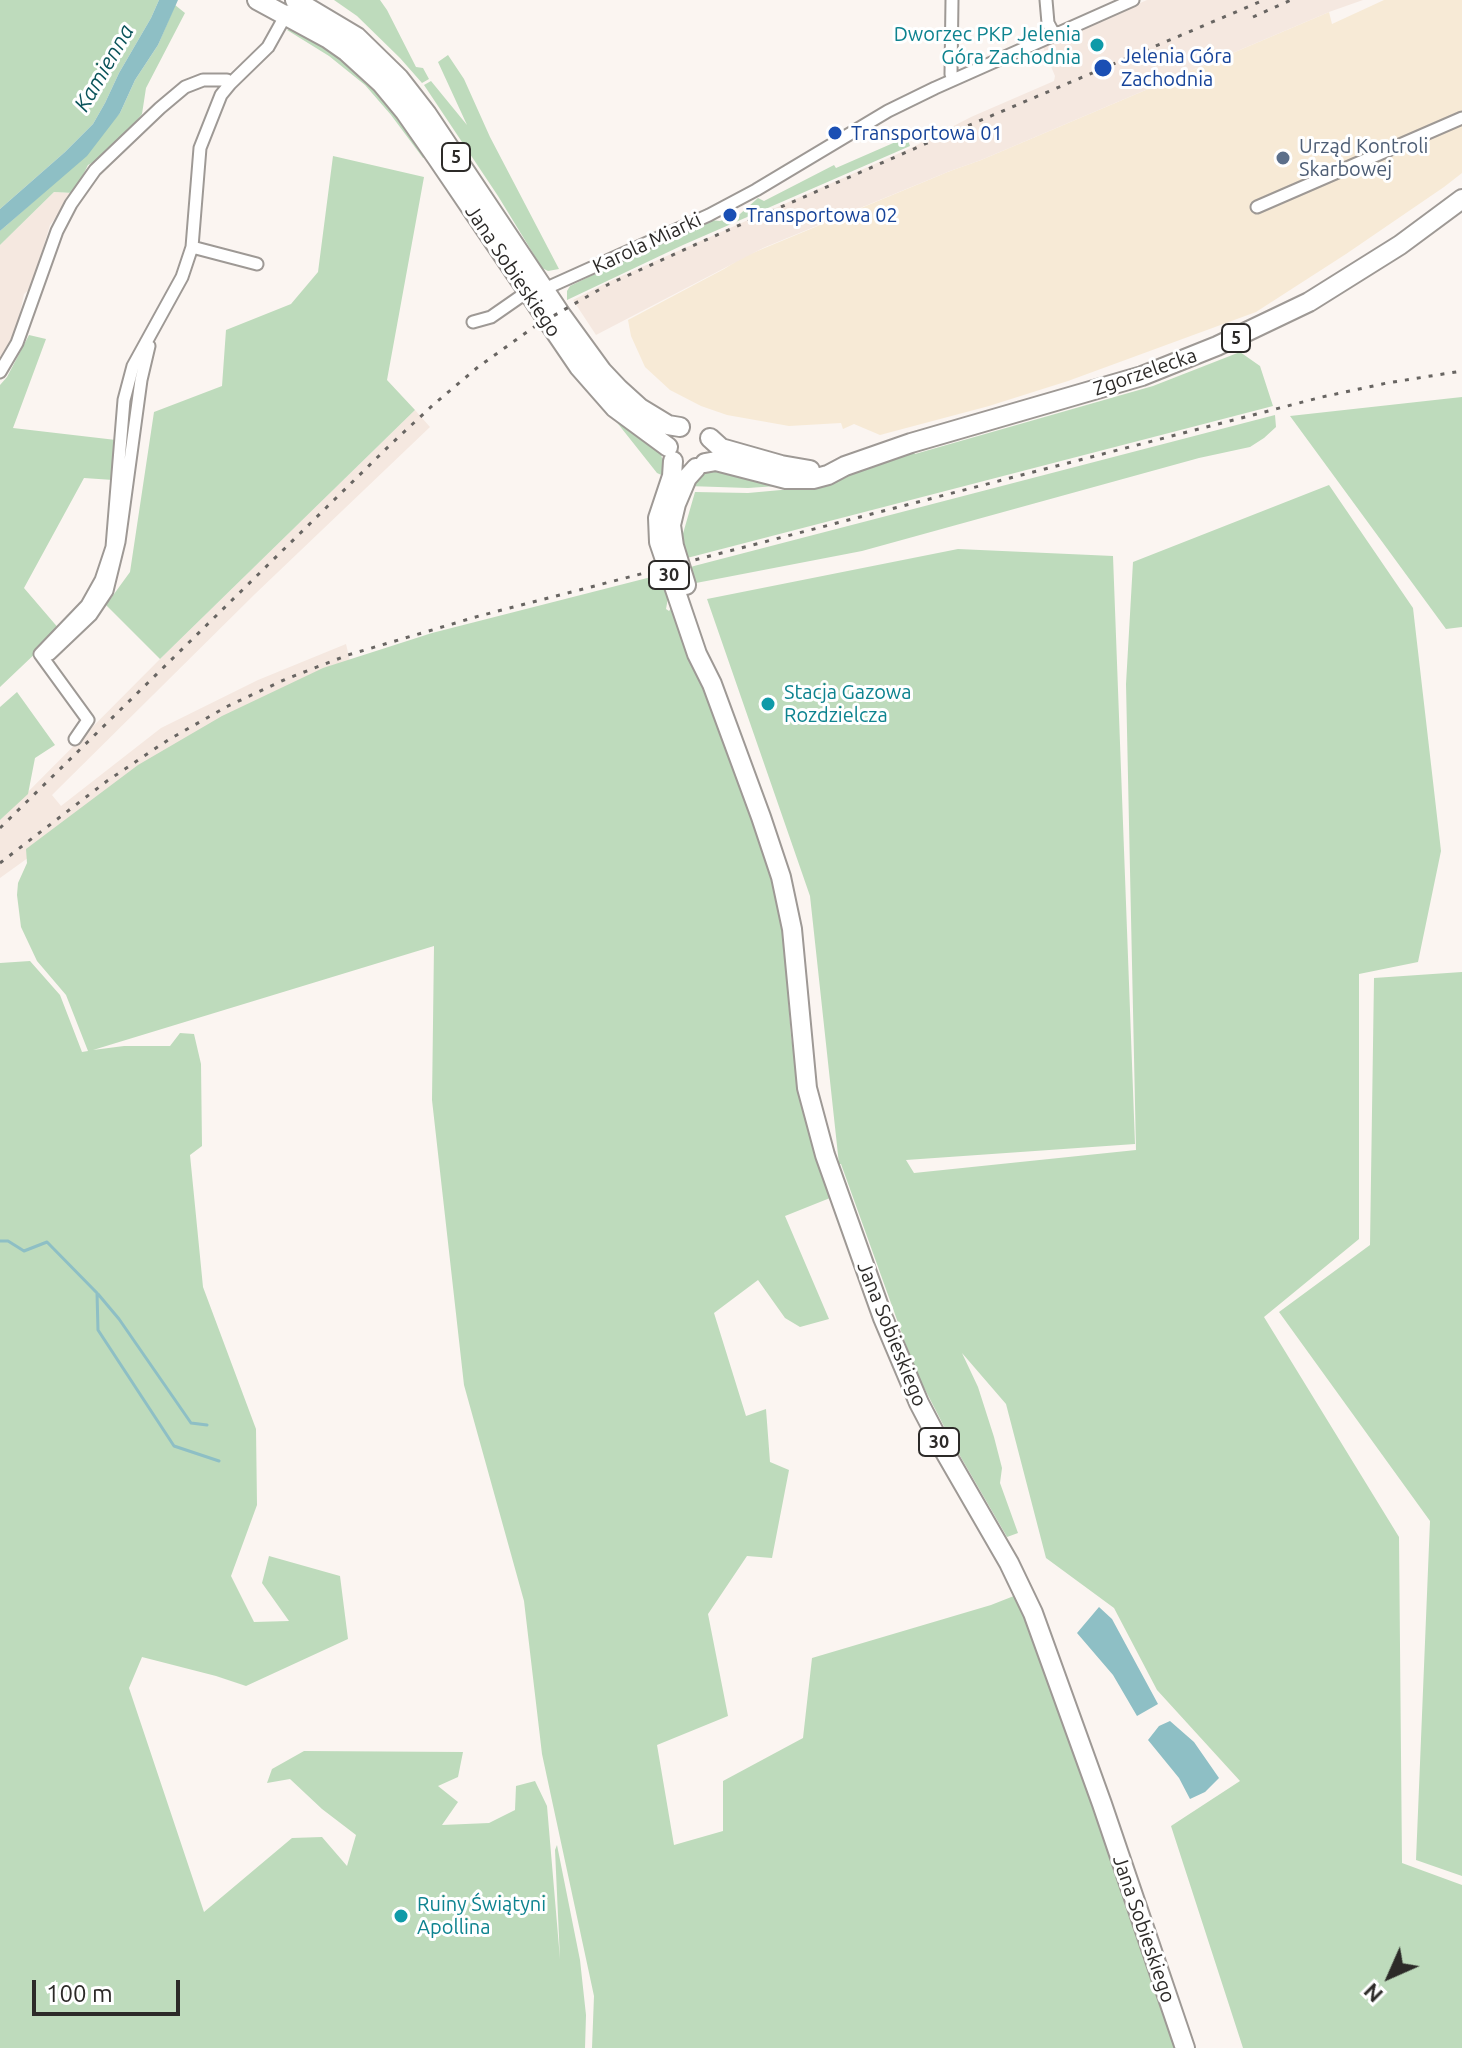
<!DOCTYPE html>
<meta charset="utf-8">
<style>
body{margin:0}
#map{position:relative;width:1462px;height:2048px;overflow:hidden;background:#fbf5f1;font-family:Ubuntu,sans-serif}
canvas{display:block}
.north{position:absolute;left:1350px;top:1936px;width:80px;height:80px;-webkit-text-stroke:6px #fff;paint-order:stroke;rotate:225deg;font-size:22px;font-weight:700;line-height:32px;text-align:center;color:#2c2a28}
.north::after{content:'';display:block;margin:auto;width:28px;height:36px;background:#2c2a28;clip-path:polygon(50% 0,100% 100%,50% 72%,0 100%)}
.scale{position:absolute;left:32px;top:1980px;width:148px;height:36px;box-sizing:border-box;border:4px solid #2c2a28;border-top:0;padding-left:10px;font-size:24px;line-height:28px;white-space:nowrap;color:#2c2a28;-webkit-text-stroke:6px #fff;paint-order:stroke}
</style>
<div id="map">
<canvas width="1462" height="2048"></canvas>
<div class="north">N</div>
<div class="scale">100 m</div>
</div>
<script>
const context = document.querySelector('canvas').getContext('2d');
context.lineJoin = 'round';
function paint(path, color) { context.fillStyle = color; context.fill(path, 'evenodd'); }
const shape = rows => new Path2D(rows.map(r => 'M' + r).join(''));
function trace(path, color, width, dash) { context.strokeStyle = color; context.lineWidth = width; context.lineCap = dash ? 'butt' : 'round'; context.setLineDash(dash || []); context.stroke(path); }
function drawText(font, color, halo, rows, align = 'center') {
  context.font = font + ' Ubuntu,sans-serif'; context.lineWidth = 6; context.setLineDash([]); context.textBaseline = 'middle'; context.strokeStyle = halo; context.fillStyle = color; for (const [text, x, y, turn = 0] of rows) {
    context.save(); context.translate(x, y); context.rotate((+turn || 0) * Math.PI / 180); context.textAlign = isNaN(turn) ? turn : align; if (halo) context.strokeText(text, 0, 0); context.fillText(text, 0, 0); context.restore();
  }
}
paint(shape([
 [1384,0,1462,0,1462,173,1444,187,1346,254,1256,312,1068,381,989,406,880,435,854,424,843,429,841,423,789,426,727,415,701,406,670,390,645,367,631,336,628,320,724,269,743,257,950,171,981,160,1329,12,1332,24]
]), '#f7ead6');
paint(shape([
 [1147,0,1363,0,1329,12,981,160,950,171,763,248,596,335,573,300,608,282,913,147,971,117,1054,81,1055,76,1042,45],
 [54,192,74,193,50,225,31,288,24,294,15,337,0,360,0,245],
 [415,410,430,427,255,594,52,795,61,806,161,728,258,680,346,644,352,669,188,743,0,878,0,820,160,659]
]), '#f5e8e0');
paint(shape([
 [0,0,159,0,151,18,119,73,105,103,93,124,65,152,0,209],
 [334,0,380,0,387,10,416,67,423,68,429,79,422,83,400,58,357,16],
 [175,5,185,13,146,88,142,114,122,138,99,159,88,165,74,193,54,192,0,245,0,231,42,194,120,113,135,80,158,45],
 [293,28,309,34,378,87,427,155,423,158,391,115,365,85,329,56,287,30],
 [448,55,464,79,490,137,559,269,548,271,542,268,498,196,424,85,431,81,467,125,438,62],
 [907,137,910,146,683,245,567,300,567,291,570,286,597,273,710,220,720,221,740,214,758,198,764,201,834,165,836,168],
 [333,156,424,177,387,380,415,410,160,659,106,605,130,572,154,412,222,386,226,330,291,304,318,272],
 [29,335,46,339,13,428,116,440,113,480,84,478,24,588,60,630,0,687,0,385,7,377],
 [1240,352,1260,366,1273,406,687,558,682,537,695,492,748,493,803,488,913,450,915,454,1153,386],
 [1462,397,1462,627,1446,629,1290,416],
 [1275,415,1276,427,1264,438,1250,447,1199,458,862,551,696,583,691,567,694,566],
 [619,419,658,444,662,458,668,468,668,478,657,473,615,420],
 [713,467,791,485,748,488,688,486,693,478],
 [1329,485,1413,608,1441,851,1418,962,1359,974,1359,1239,1264,1317,1399,1537,1402,1863,1462,1885,1462,2048,1243,2048,1171,1826,1240,1781,1157,1690,1114,1608,1046,1558,1006,1404,962,1353,978,1387,994,1437,1002,1468,1000,1483,1018,1533,1007,1537,952,1442,915,1370,841,1164,839,1164,810,896,707,599,958,549,1113,556,1135,1144,906,1160,914,1173,1136,1150,1126,684,1133,562],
 [659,575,668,598,666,609,669,611,674,604,773,881,783,931,791,1036,799,1089,816,1157,830,1198,785,1216,829,1319,800,1327,785,1318,758,1280,714,1313,746,1416,766,1409,770,1462,789,1470,772,1558,747,1556,708,1614,728,1716,657,1745,674,1845,723,1831,723,1781,803,1738,812,1658,991,1605,1024,1592,1185,2048,592,2048,594,1996,542,1754,524,1601,464,1385,432,1100,434,946,93,1050,124,1046,170,1046,180,1033,194,1034,201,1064,202,1146,190,1155,203,1287,256,1429,257,1505,231,1576,254,1622,289,1621,262,1583,269,1556,340,1576,348,1639,246,1686,216,1676,142,1657,129,1688,204,1912,292,1838,322,1837,347,1866,356,1835,322,1809,290,1779,267,1783,272,1769,304,1751,463,1752,458,1777,438,1786,458,1802,442,1825,489,1823,515,1810,516,1786,535,1781,547,1806,560,1959,555,1850,557,1845,580,1960,586,2015,585,2048,0,2048,0,963,30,961,60,995,82,1052,88,1051,66,995,37,961,21,927,17,895,18,883,27,863,26,849,138,765,222,716,323,668,432,633],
 [17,692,55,745,35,758,28,794,0,820,0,707],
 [1462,972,1462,1876,1416,1860,1430,1521,1279,1312,1370,1245,1374,978]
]), '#bedbbc');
paint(shape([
 [159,0,178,0,158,45,135,80,120,113,87,156,0,231,0,209,65,152,93,124,105,103,119,73,151,18],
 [1099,1607,1112,1619,1158,1704,1137,1716,1113,1675,1077,1633],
 [1170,1721,1194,1742,1219,1778,1205,1792,1190,1799,1179,1778,1148,1740,1159,1726]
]), '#8ebfc5');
trace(shape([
 [0,1241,8,1241,24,1251,47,1242,97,1293,98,1330,174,1446,219,1461],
 [98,1294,119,1319,191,1423,207,1425]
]), '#8ebfc5', 3);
const minor = shape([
 [952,0,951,74,953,80],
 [1046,0,1048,23,1054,34],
 [1257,207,1462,118],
 [257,264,192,247,200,148,221,95,230,84,268,47,288,11],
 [540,291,709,215,756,190,888,111,935,88,1133,0],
 [473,322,491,317,527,292],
 [0,372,17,343,57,231,71,204,95,170,160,108,185,87,203,80,227,80,230,84],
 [50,654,91,615,107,591,119,542,141,380,149,346],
 [75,739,88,720,40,654,87,605,101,580,112,547,124,400,133,366,182,277,192,247]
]);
const primary = shape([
 [257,0,327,38,347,52,381,83,405,112,437,158,579,367,615,408,668,447],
 [295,0,357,37,399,78,427,114,562,316,602,371,619,389,640,408,668,425,680,427],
 [710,438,721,448,781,465,810,470],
 [673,461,672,476,658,518,659,542,697,654,712,684,761,817,781,877,792,929,807,1088,825,1155,883,1318,919,1403,942,1447,1009,1563,1033,1613,1102,1804,1185,2048],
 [705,463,716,461,786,479,813,479,828,475,845,466,911,443,1142,376,1217,346,1309,302,1400,245,1462,199],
 [686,585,674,546,671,525,676,504,687,478,696,468]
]);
trace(minor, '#9e9995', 15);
trace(primary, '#9e9995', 22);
trace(minor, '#fff', 11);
trace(primary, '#fff', 18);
trace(shape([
 [1253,17,1291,0],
 [0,828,390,445,433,405,478,367,534,327,609,284,701,242,925,144,1264,0],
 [0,863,107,781,168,740,228,706,286,679,348,655,479,616,1322,397,1387,383,1462,371]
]), '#686562', 3, [4, 8]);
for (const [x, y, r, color] of [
 [1097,45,8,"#0f9aa8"],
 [1103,68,10,"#1a4fb4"],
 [835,133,8,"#1a4fb4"],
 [1283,158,8,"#5c6f8a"],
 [730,215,8,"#1a4fb4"],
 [768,704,8,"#0f9aa8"],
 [401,1916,8,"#0f9aa8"]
]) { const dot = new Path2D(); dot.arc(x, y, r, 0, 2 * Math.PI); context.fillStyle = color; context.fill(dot); trace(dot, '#fff', 3); }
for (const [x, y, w] of [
 [456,157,28],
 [1236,338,28],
 [669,575,40],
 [939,1442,40]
]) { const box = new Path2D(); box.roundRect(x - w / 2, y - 14, w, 28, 6); context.fillStyle = '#fff'; context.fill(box); trace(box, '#2c2a28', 2); }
drawText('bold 18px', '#2c2a28', null, [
 ["5",456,157],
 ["5",1236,338],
 ["30",669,575],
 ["30",939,1442]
]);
drawText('20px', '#0d838f', '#fff', [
 ["Dworzec PKP Jelenia",1081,34,"right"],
 ["Góra Zachodnia",1081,57,"right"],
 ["Stacja Gazowa",784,692],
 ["Rozdzielcza",784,715],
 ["Ruiny Świątyni",417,1904],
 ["Apollina",417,1927]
], 'left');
drawText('20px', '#164399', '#fff', [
 ["Jelenia Góra",1121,56],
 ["Zachodnia",1121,79],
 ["Transportowa 01",851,133],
 ["Transportowa 02",746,215]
], 'left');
drawText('20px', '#4e5e75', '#fff', [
 ["Urząd Kontroli",1299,146],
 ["Skarbowej",1299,169]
], 'left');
drawText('20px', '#2c2a28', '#fff', [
 ["Karola Miarki",647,243,-25],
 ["Jana Sobieskiego",513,271,56],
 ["Zgorzelecka",1145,372,-19],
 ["Jana Sobieskiego",892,1334,68],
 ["Jana Sobieskiego",1144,1929,71]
]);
drawText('italic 22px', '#0b545b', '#fff', [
 ["Kamienna",104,68,-60]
]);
</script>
